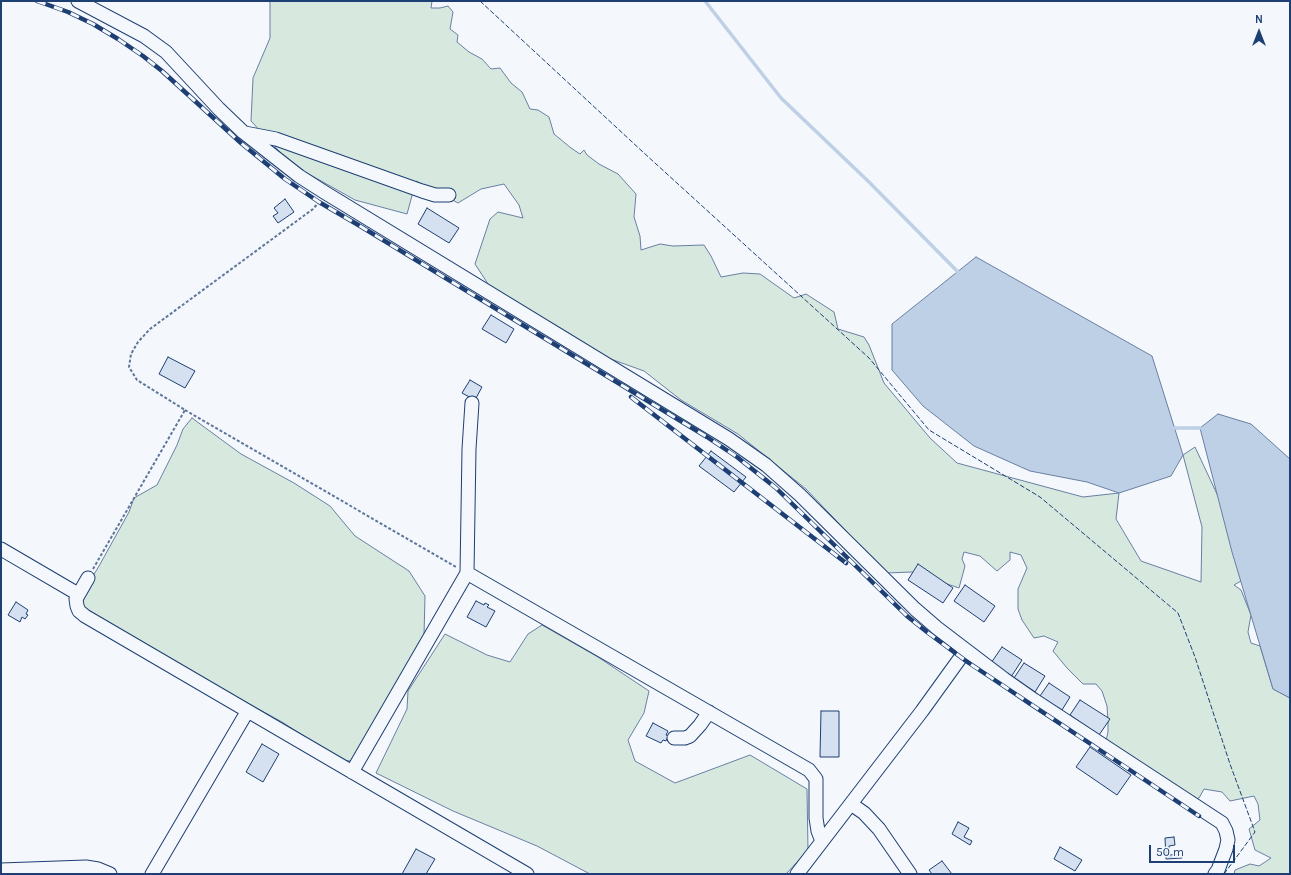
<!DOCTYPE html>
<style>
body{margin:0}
#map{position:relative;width:1291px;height:875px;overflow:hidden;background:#f4f7fb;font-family:Karla,sans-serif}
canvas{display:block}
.frame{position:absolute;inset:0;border:2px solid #1d3f73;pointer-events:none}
.north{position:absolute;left:1239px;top:12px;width:40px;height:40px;-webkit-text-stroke:3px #f4f7fb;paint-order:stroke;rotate:0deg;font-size:11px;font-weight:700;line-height:16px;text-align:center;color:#1d3f73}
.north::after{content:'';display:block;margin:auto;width:14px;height:18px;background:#1d3f73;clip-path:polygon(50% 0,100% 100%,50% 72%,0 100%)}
.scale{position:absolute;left:1149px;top:845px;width:86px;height:18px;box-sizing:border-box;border:2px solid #1d3f73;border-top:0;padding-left:5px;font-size:12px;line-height:14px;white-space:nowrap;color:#1d3f73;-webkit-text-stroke:3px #f4f7fb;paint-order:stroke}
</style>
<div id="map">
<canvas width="1291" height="875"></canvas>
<div class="frame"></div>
<div class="north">N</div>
<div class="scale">50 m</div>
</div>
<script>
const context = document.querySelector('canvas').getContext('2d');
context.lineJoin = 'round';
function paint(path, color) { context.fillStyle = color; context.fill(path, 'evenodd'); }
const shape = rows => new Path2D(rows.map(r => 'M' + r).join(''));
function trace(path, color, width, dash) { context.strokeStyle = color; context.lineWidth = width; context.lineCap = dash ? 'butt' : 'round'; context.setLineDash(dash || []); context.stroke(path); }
const green = shape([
 [270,1,432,1,431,8,440,8,448,6,453,12,450,29,458,35,457,42,469,52,482,59,491,69,500,68,511,83,522,92,530,109,538,110,549,117,554,134,571,148,580,154,584,150,587,155,599,164,618,174,636,194,634,217,640,236,641,250,660,244,673,246,704,245,711,256,721,277,743,273,760,274,794,298,806,294,834,312,838,329,864,337,869,345,884,383,930,438,957,463,1083,497,1119,493,1116,519,1141,561,1201,582,1202,527,1183,455,1195,447,1239,541,1241,581,1234,585,1241,590,1251,615,1248,632,1251,643,1260,646,1273,689,1290,698,1290,874,1234,874,1235,870,1250,864,1259,866,1271,858,1255,850,1249,829,1260,820,1258,804,1254,796,1230,801,1222,792,1204,789,1199,798,1196,799,1155,774,1150,768,1106,741,1108,732,1108,721,1107,706,1102,691,1096,684,1083,684,1067,668,1053,651,1058,642,1044,636,1034,638,1022,620,1018,609,1018,589,1027,568,1021,555,1010,552,1010,560,997,571,980,556,964,552,962,559,965,566,959,588,912,572,886,573,829,513,806,489,738,434,681,400,644,371,608,358,562,329,490,287,475,264,490,219,498,212,523,218,519,205,504,184,481,189,458,203,416,181,407,214,355,200,291,164,251,121,253,78,270,38,270,1],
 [192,418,241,454,294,483,330,506,355,536,409,571,425,596,424,636,351,761,341,760,282,722,203,679,100,619,81,606,78,593,90,581,99,566,129,512,134,498,157,485,177,445,183,429,192,418],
 [542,625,598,657,649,691,644,713,628,740,635,761,675,783,750,755,807,789,808,850,786,874,590,874,537,846,453,811,376,773,407,709,408,691,445,634,487,655,510,662,528,634,542,625]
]);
paint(green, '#d7e8df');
trace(green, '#687fa3', 1);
const water = shape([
 [976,257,1152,356,1183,455,1171,476,1119,493,1087,482,1030,471,974,446,923,406,892,370,892,324,976,257],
 [1218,414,1251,424,1290,459,1290,698,1273,689,1232,552,1200,428,1218,414]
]);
paint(water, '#bed0e5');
trace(water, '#687fa3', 1);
trace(shape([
 [705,1,781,98,868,181,958,272],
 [1174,428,1200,428]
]), '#bed0e5', 3.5);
const building = shape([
 [285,199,294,212,278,223,273,216,278,213,274,208,285,199],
 [427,208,459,228,449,243,418,224,427,208],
 [491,315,514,329,506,343,482,329,491,315],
 [168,357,195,371,185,388,159,374,168,357],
 [470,380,482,387,475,400,462,393,470,380],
 [711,451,746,477,734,492,699,466,711,451],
 [918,564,953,588,943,603,908,580,918,564],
 [965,585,995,606,984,622,954,601,965,585],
 [476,601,484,605,485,603,489,605,487,607,495,611,486,627,467,617,476,601],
 [16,602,28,610,26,614,28,615,25,619,22,617,20,622,8,615,16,602],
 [1002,647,1022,660,1011,677,991,663,1002,647],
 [1024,663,1045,676,1035,692,1014,678,1024,663],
 [1049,683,1070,697,1062,710,1040,696,1049,683],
 [1080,700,1110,719,1099,735,1070,715,1080,700],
 [821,711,839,711,839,757,820,757,821,711],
 [653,723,668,731,666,735,668,736,666,741,663,740,661,743,646,736,653,723],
 [262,744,279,754,263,782,246,772,262,744],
 [1090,747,1131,775,1117,795,1076,767,1090,747],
 [958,822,969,828,964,837,972,841,970,845,952,834,958,822],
 [1174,837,1175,845,1169,846,1169,855,1182,854,1182,858,1166,859,1165,838,1174,837],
 [1060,847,1082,860,1075,871,1054,859,1060,847],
 [416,849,435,859,426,874,402,874,416,849],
 [942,861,952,874,932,874,929,870,942,861]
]);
paint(building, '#d5e0f0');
trace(building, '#1d3f73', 1);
const minor = shape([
 [78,1,144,36,166,52,219,109,243,132,299,176,324,192,729,439,766,465,800,495,915,609,937,628,1004,679,1034,700,1222,823,1226,831,1228,840,1226,849,1218,870,1215,874],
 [245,133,276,139,422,191,435,195,449,195],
 [1,549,78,594],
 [467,573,809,770,816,779,816,818,818,831,822,841],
 [88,578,76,599,77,606,79,611,85,616,527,874],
 [674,738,685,738,690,736,700,725,709,712],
 [352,772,467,573,469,449,472,403],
 [851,804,864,813,879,829,910,874],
 [1,870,86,867,98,869,110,874],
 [152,874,247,712],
 [797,874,922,711,966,650]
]);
trace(minor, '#1d3f73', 15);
trace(shape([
 [185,410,456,567],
 [93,569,185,410,137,380,129,367,131,354,138,342,150,329,313,209,319,202]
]), '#5e769c', 2, [3, 2]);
trace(minor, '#f4f7fb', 13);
const rail = shape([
 [37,1,68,12,93,24,118,39,143,56,162,71,241,143,285,179,319,202,360,226,707,437,737,457,776,488,907,616,927,632,966,661,1199,816],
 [631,397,846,563]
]);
trace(rail, '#1d3f73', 4.5);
trace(rail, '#f4f7fb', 3, [9]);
trace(shape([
 [480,1,644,153,869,358,929,430,1040,497,1178,613,1195,657,1230,764,1255,832,1224,874]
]), '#1d3f73', 1, [5, 2]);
</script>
